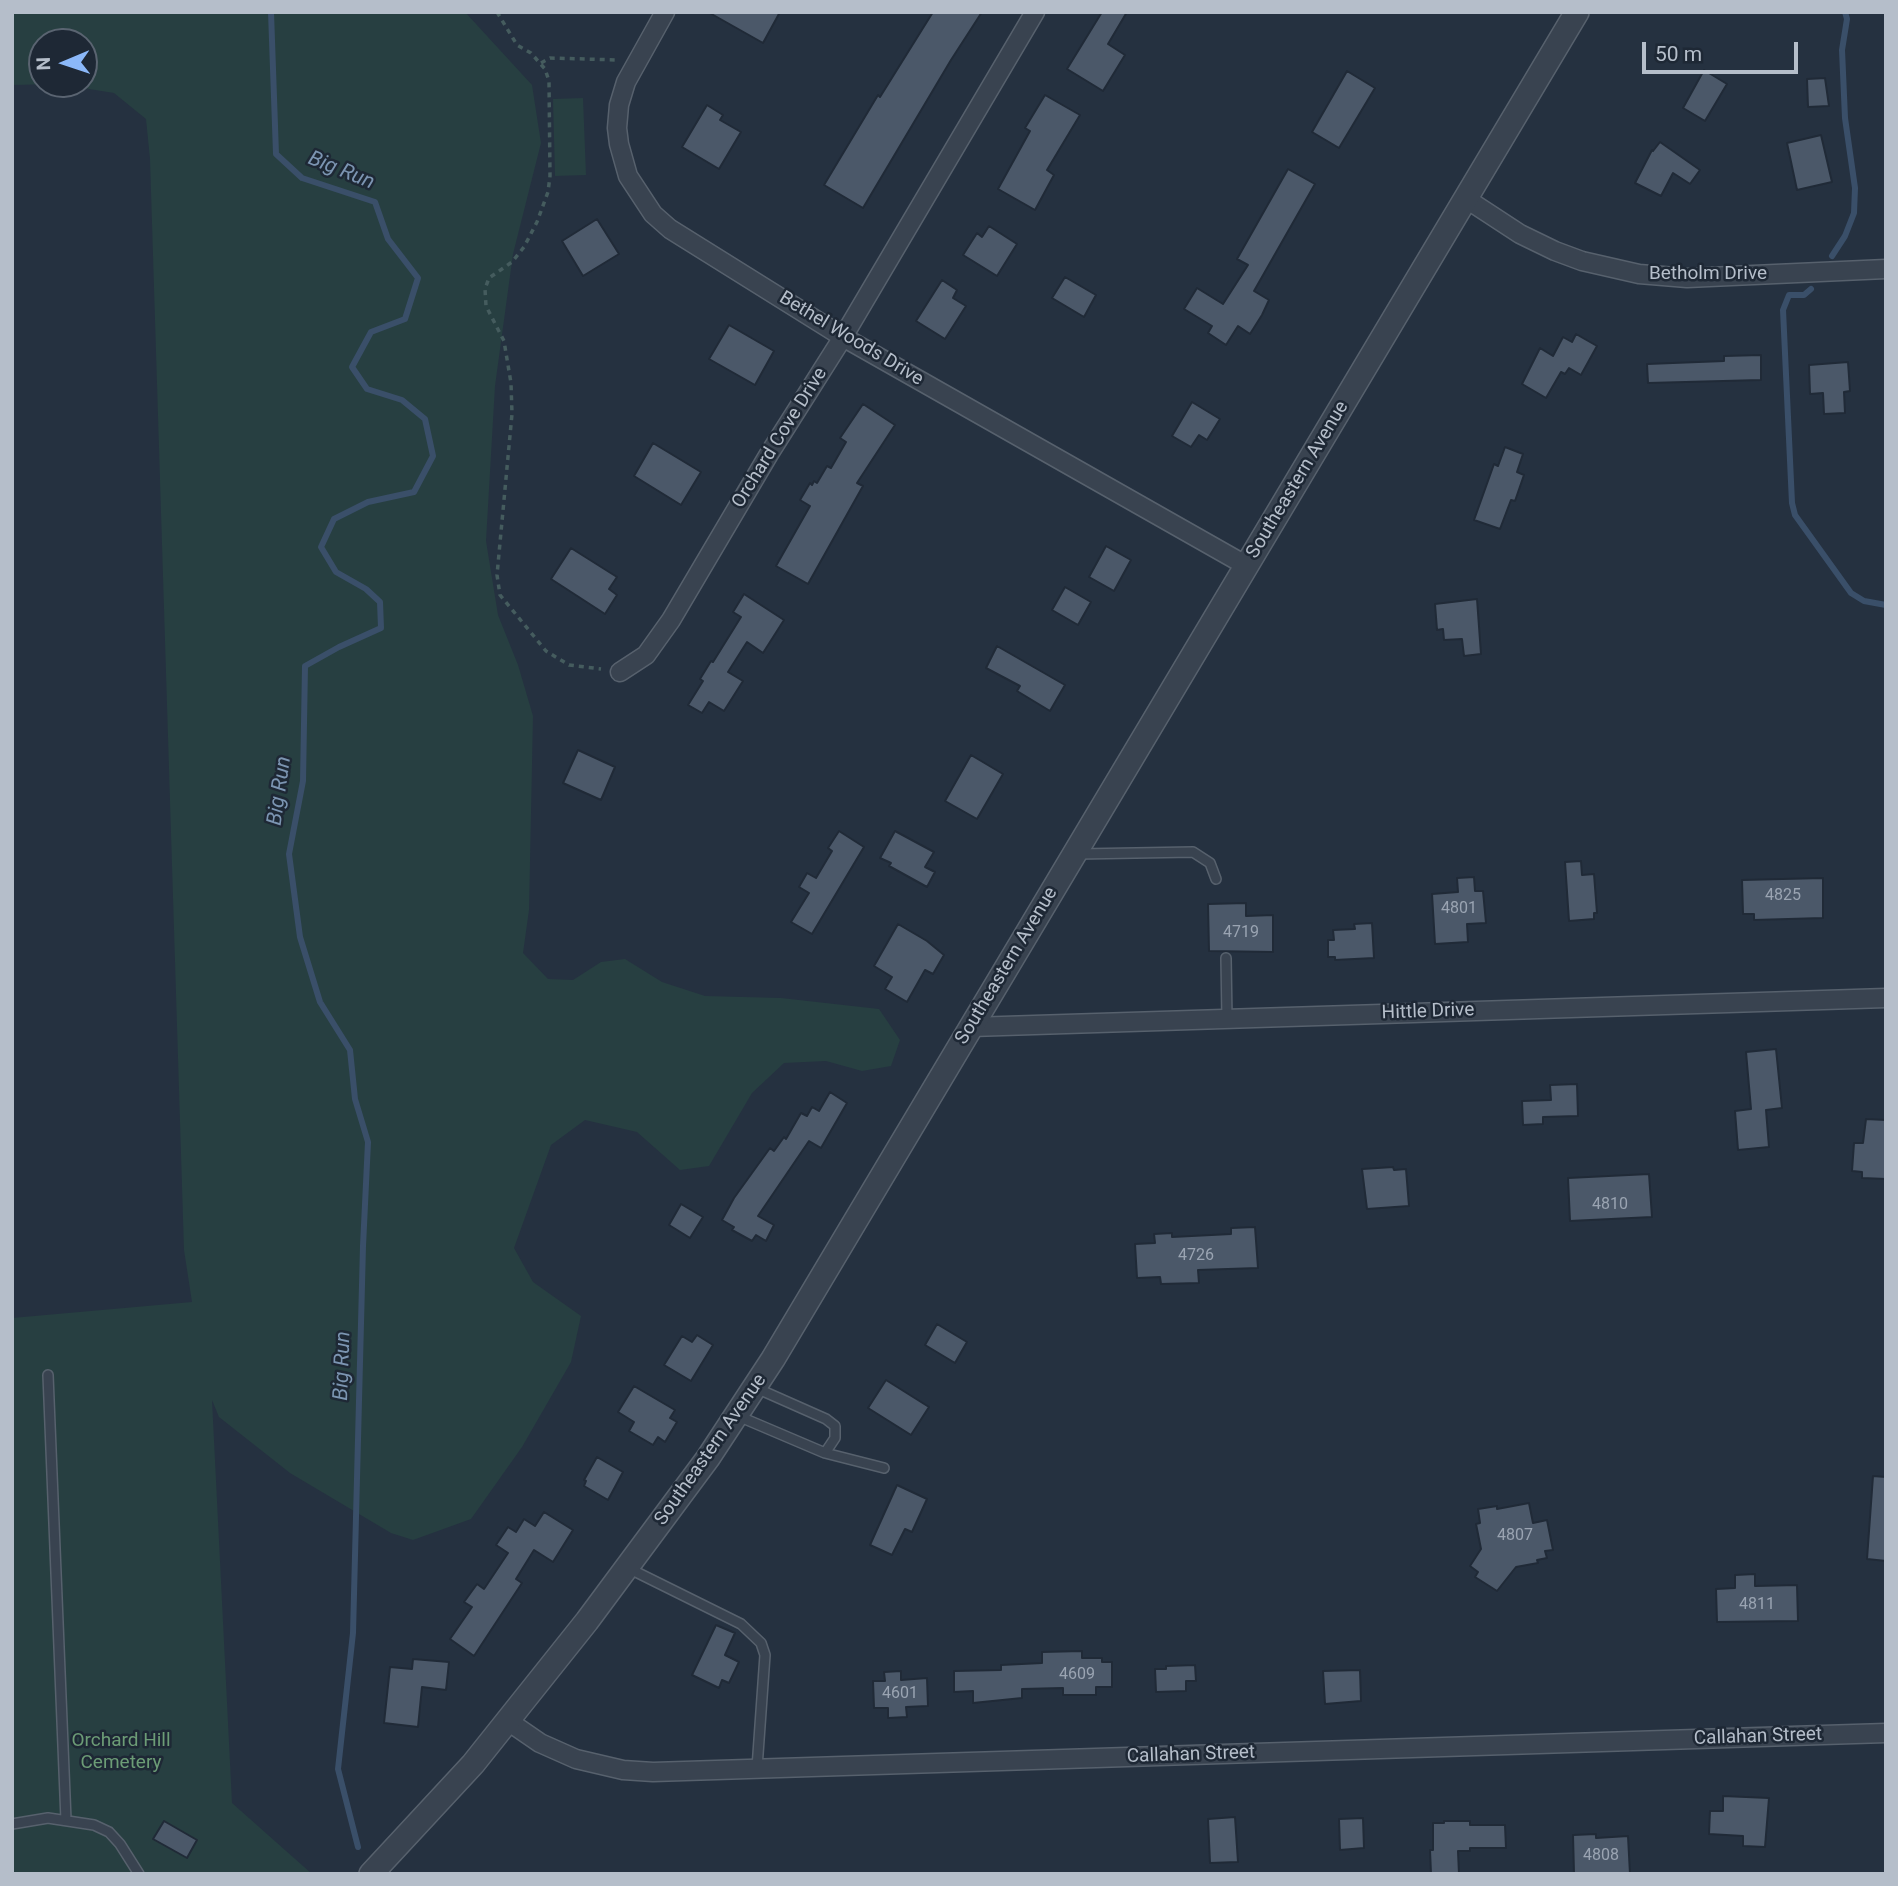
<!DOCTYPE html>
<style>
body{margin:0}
#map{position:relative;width:1898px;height:1886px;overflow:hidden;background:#253140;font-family:Roboto,sans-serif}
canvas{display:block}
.frame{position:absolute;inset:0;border:14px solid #b5beca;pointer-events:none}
.north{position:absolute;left:28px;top:28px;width:70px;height:70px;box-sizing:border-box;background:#1e2835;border:2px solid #5a6471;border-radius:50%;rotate:268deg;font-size:19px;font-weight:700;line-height:28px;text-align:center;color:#b5beca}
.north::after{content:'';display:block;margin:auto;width:24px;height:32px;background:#8bb8f9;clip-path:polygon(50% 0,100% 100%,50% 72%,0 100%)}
.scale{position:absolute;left:1642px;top:42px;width:156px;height:32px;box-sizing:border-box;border:4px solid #b5beca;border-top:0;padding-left:9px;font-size:21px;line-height:24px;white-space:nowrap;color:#b5beca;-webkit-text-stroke:5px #1e2835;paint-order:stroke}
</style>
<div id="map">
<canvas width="1898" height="1886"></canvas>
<div class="frame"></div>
<div class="north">N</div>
<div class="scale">50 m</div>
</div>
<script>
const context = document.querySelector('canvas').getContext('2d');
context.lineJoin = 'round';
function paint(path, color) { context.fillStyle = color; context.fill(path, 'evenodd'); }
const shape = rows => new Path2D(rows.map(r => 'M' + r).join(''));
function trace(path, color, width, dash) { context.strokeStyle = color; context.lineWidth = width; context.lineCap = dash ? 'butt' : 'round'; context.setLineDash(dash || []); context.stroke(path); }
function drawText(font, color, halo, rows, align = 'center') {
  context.font = font + ' Roboto,sans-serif'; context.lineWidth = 5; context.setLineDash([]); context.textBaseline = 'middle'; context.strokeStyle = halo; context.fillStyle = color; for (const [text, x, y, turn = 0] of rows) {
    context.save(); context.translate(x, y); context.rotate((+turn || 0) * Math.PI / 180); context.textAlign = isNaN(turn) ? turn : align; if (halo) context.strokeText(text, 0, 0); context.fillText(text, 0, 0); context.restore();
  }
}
paint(shape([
 [12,12,465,12,532,85,541,143,513,254,495,386,486,541,498,615,518,665,533,716,529,910,523,953,548,979,573,980,601,962,625,959,662,982,705,996,781,998,879,1009,900,1040,891,1066,862,1071,826,1061,784,1063,752,1093,709,1166,680,1170,637,1132,585,1120,551,1145,514,1248,533,1282,581,1316,571,1362,522,1447,471,1519,413,1540,391,1533,290,1473,219,1417,212,1400,232,1803,312,1874,12,1874,12,1318,192,1302,184,1250,150,159,146,119,114,93,58,84,84,84,84,42,42,42,42,84,58,84,12,85],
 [583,98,586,175,555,176,553,99]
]), '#273f41');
trace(shape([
 [271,12,276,154,302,178,375,202,388,239,418,278,405,319,371,332,352,367,367,389,402,400,425,419,433,456,414,492,368,502,334,519,321,547,336,572,366,589,380,602,381,628,339,647,305,666,303,781,289,854,300,937,320,1002,350,1050,355,1099,368,1142,363,1246,353,1633,338,1769,358,1847],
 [1832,256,1845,236,1854,213,1855,188,1845,118,1842,50,1847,19,1845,12],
 [1811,289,1804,295,1789,295,1783,310,1792,503,1795,515,1851,593,1864,601,1886,605]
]), '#3a4f69', 6);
const building = shape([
 [708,12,780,12,763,43,708,12],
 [933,12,982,12,951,60,863,208,824,185,878,95,880,97,933,12],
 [1102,12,1127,12,1108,44,1125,55,1103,91,1067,69,1102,12],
 [1704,70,1727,84,1705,121,1683,108,1704,70],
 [1347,71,1375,88,1339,148,1312,132,1347,71],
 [1825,78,1829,106,1808,107,1807,79,1825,78],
 [1045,95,1080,115,1047,170,1054,175,1035,210,998,189,1030,131,1025,128,1045,95],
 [707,105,723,115,720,120,741,132,719,169,682,147,707,105],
 [1821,135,1832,182,1797,190,1787,143,1821,135],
 [1660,142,1700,170,1690,184,1673,173,1661,196,1635,183,1652,150,1653,151,1660,142],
 [1288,169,1315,184,1254,291,1269,300,1262,315,1250,334,1238,326,1226,345,1208,333,1212,326,1184,309,1197,288,1223,304,1248,265,1237,259,1288,169],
 [597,219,619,254,583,276,562,241,597,219],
 [989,226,1017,244,997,276,963,255,977,233,982,237,989,226],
 [1065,277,1096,295,1084,317,1052,298,1065,277],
 [942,280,957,290,953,298,966,306,945,339,916,321,942,280],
 [729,325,774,351,755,385,709,359,729,325],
 [1576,334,1597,346,1581,375,1569,368,1565,374,1561,372,1546,398,1522,384,1540,348,1553,356,1563,337,1572,342,1576,334],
 [1761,355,1761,380,1648,383,1647,364,1724,361,1724,356,1761,355],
 [1848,362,1850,391,1844,392,1845,413,1824,414,1823,393,1810,394,1809,365,1848,362],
 [1192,402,1220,419,1207,440,1199,435,1191,447,1172,436,1192,402],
 [863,404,895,425,857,483,863,486,808,584,776,566,810,506,800,500,810,483,812,485,814,481,817,483,827,466,831,468,846,442,840,438,863,404],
 [653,443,701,472,681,505,634,476,653,443],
 [1505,447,1523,454,1517,472,1524,475,1515,501,1511,500,1500,529,1474,520,1494,464,1498,466,1505,447],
 [1106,546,1131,560,1114,591,1089,577,1106,546],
 [571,548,617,577,609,589,617,595,605,614,551,579,571,548],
 [1065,587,1091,602,1078,625,1052,610,1065,587],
 [744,594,784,620,763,653,747,642,728,672,743,681,724,711,709,702,702,713,688,705,703,681,700,679,711,661,713,662,741,617,733,612,744,594],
 [1477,599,1481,654,1464,656,1462,639,1444,640,1443,629,1437,630,1435,604,1477,599],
 [997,646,1065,685,1050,711,1017,691,1020,686,986,668,997,646],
 [578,750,615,767,601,800,563,783,578,750],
 [971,755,1003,774,977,819,945,801,971,755],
 [839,831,864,847,812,934,791,922,809,893,799,887,807,873,816,878,832,851,828,848,839,831],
 [895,831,934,852,925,867,935,872,927,887,889,866,891,863,880,858,895,831],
 [1581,861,1582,875,1594,874,1597,913,1594,913,1594,919,1569,921,1565,862,1581,861],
 [1474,877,1475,891,1483,891,1486,923,1467,924,1468,942,1435,944,1432,894,1458,892,1457,878,1474,877],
 [1823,878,1823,918,1754,920,1754,914,1743,914,1742,880,1823,878],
 [1246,903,1246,916,1273,915,1273,952,1209,951,1208,904,1246,903],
 [1372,923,1374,958,1335,960,1335,957,1328,957,1328,940,1334,940,1333,930,1355,929,1354,924,1372,923],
 [898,924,927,941,944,955,933,974,925,970,907,1002,885,989,892,977,874,966,898,924],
 [1776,1049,1782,1108,1766,1110,1769,1147,1738,1150,1735,1111,1751,1109,1746,1052,1776,1049],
 [1577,1084,1578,1116,1543,1117,1543,1124,1523,1125,1522,1101,1551,1100,1550,1085,1577,1084],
 [830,1092,847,1103,821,1148,809,1141,758,1216,774,1225,766,1241,756,1235,752,1241,732,1230,734,1227,722,1220,734,1198,770,1148,774,1151,784,1137,786,1139,801,1113,807,1116,812,1107,819,1111,830,1092],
 [1866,1119,1886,1120,1886,1179,1862,1178,1862,1172,1852,1171,1854,1143,1863,1143,1866,1119],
 [1393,1167,1394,1170,1406,1169,1409,1206,1367,1209,1362,1169,1393,1167],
 [1649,1174,1652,1217,1570,1221,1568,1178,1649,1174],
 [681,1204,703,1217,690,1238,669,1225,681,1204],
 [1255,1227,1258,1268,1198,1270,1199,1283,1161,1284,1160,1277,1137,1278,1135,1244,1155,1243,1154,1234,1172,1233,1172,1237,1231,1234,1231,1228,1255,1227],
 [937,1324,967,1342,955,1363,925,1345,937,1324],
 [697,1335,713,1345,691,1381,664,1365,682,1336,692,1342,697,1335],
 [886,1380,929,1407,911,1435,868,1408,886,1380],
 [634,1386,675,1410,670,1418,677,1422,665,1442,658,1437,653,1445,629,1431,634,1422,618,1412,634,1386],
 [597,1457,623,1472,608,1500,584,1486,586,1481,584,1480,597,1457],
 [1873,1476,1886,1477,1886,1561,1867,1559,1873,1476],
 [897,1485,927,1499,912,1532,905,1529,892,1555,870,1545,897,1485],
 [1529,1503,1533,1523,1547,1520,1553,1550,1545,1551,1547,1558,1537,1560,1538,1563,1516,1567,1497,1591,1475,1577,1478,1572,1470,1566,1481,1549,1476,1524,1480,1523,1478,1509,1497,1506,1497,1509,1529,1503],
 [544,1512,573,1530,553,1562,534,1550,516,1579,522,1583,474,1656,450,1639,472,1607,464,1602,477,1584,484,1589,508,1553,496,1545,508,1527,516,1532,524,1519,535,1526,544,1512],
 [1755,1574,1755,1586,1797,1585,1798,1621,1717,1622,1716,1589,1735,1588,1735,1575,1755,1574],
 [716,1625,735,1633,725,1655,739,1662,729,1683,722,1680,719,1688,692,1675,716,1625],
 [1082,1651,1082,1658,1102,1658,1102,1662,1112,1662,1112,1687,1096,1687,1096,1695,1063,1695,1063,1688,1022,1689,1022,1698,973,1703,973,1691,954,1692,954,1671,1001,1670,1001,1665,1042,1663,1042,1652,1082,1651],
 [413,1659,449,1662,446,1690,422,1687,418,1727,384,1723,390,1667,412,1669,413,1659],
 [1195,1665,1196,1681,1186,1681,1186,1691,1156,1692,1155,1669,1166,1669,1166,1666,1195,1665],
 [1360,1670,1361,1701,1325,1704,1323,1671,1360,1670],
 [901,1671,901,1680,927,1678,928,1706,906,1707,907,1717,888,1718,888,1708,874,1708,873,1681,885,1681,884,1672,901,1671],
 [1723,1796,1769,1798,1765,1847,1743,1846,1743,1836,1709,1834,1710,1811,1723,1811,1723,1796],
 [1235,1817,1238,1862,1210,1863,1208,1819,1235,1817],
 [1363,1818,1364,1848,1340,1850,1339,1819,1363,1818],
 [164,1821,197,1840,187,1858,153,1839,164,1821],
 [1444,1821,1470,1821,1470,1825,1505,1825,1506,1848,1470,1848,1470,1851,1458,1851,1459,1874,1431,1874,1430,1850,1433,1850,1433,1823,1444,1823,1444,1821],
 [1596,1834,1596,1838,1628,1836,1630,1874,1574,1874,1573,1835,1596,1834]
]);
paint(building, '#4b5869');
trace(building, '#202a37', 2);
const service = shape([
 [1078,854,1193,852,1210,863,1216,879],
 [1226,958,1227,1019],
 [48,1375,66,1820],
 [756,1388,826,1419,835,1426,835,1438,825,1453],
 [738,1416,825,1453,884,1468],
 [628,1568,741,1624,761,1643,765,1655,757,1768],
 [12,1824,48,1818,94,1825,109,1832,120,1844,139,1874]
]);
const minor = shape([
 [665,12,626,82,619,105,617,128,619,144,628,176,653,214,670,229,843,337,1247,566],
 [1465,198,1520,234,1555,251,1582,261,1639,274,1687,278,1886,269],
 [620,672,646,655,671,620,769,454,843,337,1035,12],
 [971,1027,1886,998],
 [508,1721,540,1743,576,1759,623,1770,653,1772,1886,1733]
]);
const tertiary = shape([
 [371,1874,473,1764,587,1621,708,1458,773,1359,1577,12]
]);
trace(service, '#57616d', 12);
trace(minor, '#57616d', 21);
trace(tertiary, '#57616d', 26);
trace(shape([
 [497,12,517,45,531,53,545,69,549,81,550,176,548,192,537,222,524,247,512,262,489,278,485,289,486,306,504,341,511,383,512,414,497,575,500,595,546,651,569,665,601,669],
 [541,63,550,58,618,60]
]), '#455c5e', 3.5, [5, 5]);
trace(service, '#394350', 9);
trace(minor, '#394350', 18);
trace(tertiary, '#394350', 23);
drawText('16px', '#9aa4b2', null, [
 ["4825",1783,896],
 ["4801",1459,909],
 ["4719",1241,933],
 ["4810",1610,1205],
 ["4726",1196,1256],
 ["4807",1515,1536],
 ["4811",1757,1605],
 ["4609",1077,1675],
 ["4601",900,1694],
 ["4808",1601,1856]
]);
drawText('19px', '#b5beca', '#1e2835', [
 ["Betholm Drive",1708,274],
 ["Bethel Woods Drive",851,339,31],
 ["Orchard Cove Drive",780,438,-58],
 ["Southeastern Avenue",1298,480,-59],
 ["Southeastern Avenue",1007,966,-59],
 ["Hittle Drive",1428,1012,-2],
 ["Southeastern Avenue",711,1450,-55],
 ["Callahan Street",1758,1737,-2],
 ["Callahan Street",1191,1755,-2]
]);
drawText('19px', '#6c9c76', '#1e2835', [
 ["Orchard Hill",121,1741],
 ["Cemetery",121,1763]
]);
drawText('italic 21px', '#7c95b2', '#1e2835', [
 ["Big Run",341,171,22],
 ["Big Run",280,791,-82],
 ["Big Run",343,1366,-88]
]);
</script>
